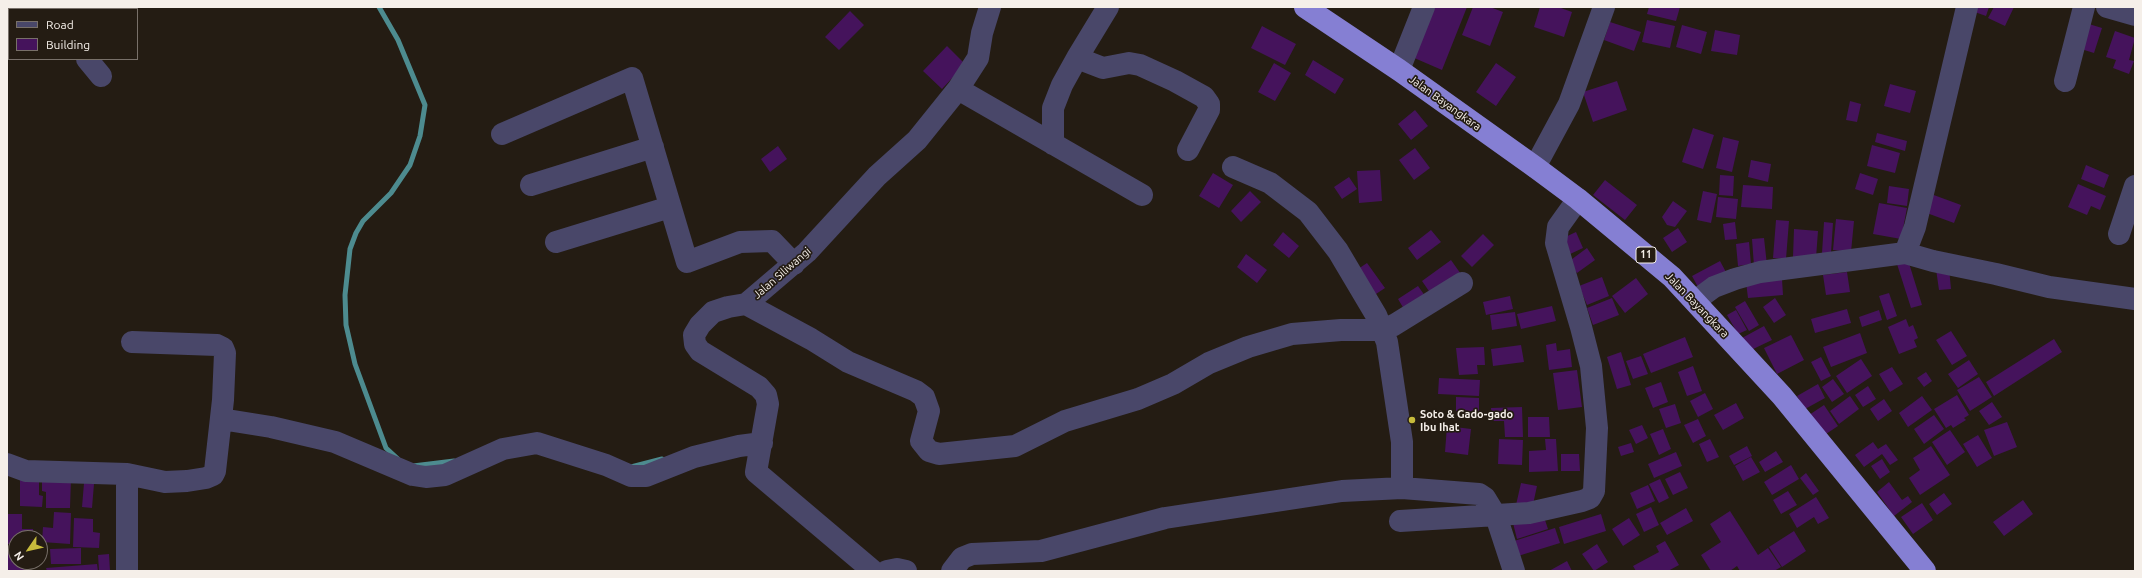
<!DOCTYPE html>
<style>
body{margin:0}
#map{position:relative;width:2142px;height:578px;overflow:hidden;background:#241c13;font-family:Ubuntu,sans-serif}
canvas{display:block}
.frame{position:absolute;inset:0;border:8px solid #f5efe9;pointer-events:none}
.legend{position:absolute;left:8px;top:8px;width:130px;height:52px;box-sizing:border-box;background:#241c13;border:1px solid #787069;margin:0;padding:5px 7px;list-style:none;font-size:12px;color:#f5efe9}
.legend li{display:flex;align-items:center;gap:8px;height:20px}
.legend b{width:20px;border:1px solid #787069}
.north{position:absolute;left:8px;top:530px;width:40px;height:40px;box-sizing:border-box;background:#241c13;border:1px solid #787069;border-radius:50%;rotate:236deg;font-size:11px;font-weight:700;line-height:16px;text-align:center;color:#f5efe9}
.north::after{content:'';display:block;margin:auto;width:14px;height:18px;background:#c7bb3c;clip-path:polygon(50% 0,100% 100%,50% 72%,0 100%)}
</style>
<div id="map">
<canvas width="2142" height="578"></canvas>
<div class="frame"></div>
<ul class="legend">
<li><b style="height:5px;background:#494769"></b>Road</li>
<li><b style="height:11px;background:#45135c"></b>Building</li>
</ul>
<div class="north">N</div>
</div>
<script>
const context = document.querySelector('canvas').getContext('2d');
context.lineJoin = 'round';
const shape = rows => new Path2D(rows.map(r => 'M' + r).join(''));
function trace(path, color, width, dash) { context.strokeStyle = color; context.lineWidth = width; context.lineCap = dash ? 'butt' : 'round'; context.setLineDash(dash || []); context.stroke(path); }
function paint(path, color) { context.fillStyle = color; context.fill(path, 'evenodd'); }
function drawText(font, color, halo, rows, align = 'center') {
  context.font = font + ' Ubuntu,sans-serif'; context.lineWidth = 3.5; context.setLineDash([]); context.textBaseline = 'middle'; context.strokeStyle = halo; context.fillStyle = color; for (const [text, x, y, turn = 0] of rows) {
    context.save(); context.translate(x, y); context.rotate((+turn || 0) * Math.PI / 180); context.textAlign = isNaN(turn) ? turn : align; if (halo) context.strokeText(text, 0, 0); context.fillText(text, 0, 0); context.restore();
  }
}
trace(shape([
 [379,7,398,40,425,105,420,136,410,165,391,193,363,221,356,233,350,249,345,295,346,325,355,364,386,448,398,459],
 [413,466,454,461],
 [631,467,662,459]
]), '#4d8b8f', 5);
paint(shape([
 [1432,7,1467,7,1442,70,1412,57],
 [1473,7,1490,7,1503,12,1490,46,1462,35],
 [1540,7,1558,7,1572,12,1564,37,1534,27],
 [1649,7,1680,7,1676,21,1647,14],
 [1970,7,1989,7,1986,16,1969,10],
 [1994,7,2014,7,2005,26,1988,18],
 [850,11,864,25,839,50,825,37],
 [1647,20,1675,26,1670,48,1642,42],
 [1610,22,1641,32,1634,51,1604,40],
 [2089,24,2102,28,2094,53,2081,49],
 [1682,25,1707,32,1701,54,1676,47],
 [1262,26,1296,44,1285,65,1251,48],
 [1715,30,1740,35,1737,55,1711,51],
 [2115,31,2135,38,2129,60,2134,61,2129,74,2113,68,2116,60,2106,57],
 [947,46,965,64,942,89,923,71],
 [1313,60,1344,79,1335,94,1305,75],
 [1274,63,1291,73,1275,101,1258,92],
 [1496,63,1516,77,1496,106,1476,92],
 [1617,81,1627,110,1593,122,1583,92],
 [1890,84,1916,91,1910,113,1884,106],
 [1850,101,1861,104,1857,122,1846,120],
 [1415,110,1428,126,1411,140,1398,124],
 [1693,128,1714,135,1703,169,1682,162],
 [1877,133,1907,141,1905,151,1875,142],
 [1723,137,1739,141,1732,172,1716,168],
 [1872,145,1900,153,1895,173,1867,166],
 [778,146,787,159,770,172,761,159],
 [1415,148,1430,168,1414,180,1399,160],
 [1751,160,1771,164,1768,182,1748,177],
 [2086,165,2109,175,2104,188,2081,179],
 [1380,170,1382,201,1359,203,1357,171],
 [1213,173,1233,185,1219,208,1199,196],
 [1860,173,1878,179,1873,195,1855,189],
 [1720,175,1734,176,1733,196,1719,195],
 [1349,177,1357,189,1342,199,1334,187],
 [1605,180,1637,205,1625,220,1593,195],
 [2078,184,2106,196,2100,210,2091,206,2087,215,2068,207],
 [1743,185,1773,187,1772,209,1741,207],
 [1889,186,1909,189,1907,206,1887,203],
 [1250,191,1261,202,1241,222,1231,211],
 [1703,191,1717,194,1711,223,1697,220],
 [1931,194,1961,205,1954,223,1924,212],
 [1718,197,1738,199,1736,219,1716,217],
 [1673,201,1687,211,1675,227,1667,225,1662,217],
 [1879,203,1907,208,1901,239,1873,234],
 [1836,219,1854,221,1851,252,1833,250],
 [1776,220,1789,221,1786,259,1773,258],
 [1735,222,1737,239,1725,240,1723,224],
 [1824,222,1833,223,1831,253,1822,253],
 [1678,228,1687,242,1672,252,1663,238],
 [1794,229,1818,231,1816,258,1793,257],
 [1431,230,1441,242,1417,260,1408,248],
 [1283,232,1299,246,1289,258,1273,245],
 [1576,232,1583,248,1568,255,1561,239],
 [1483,234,1494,245,1472,267,1461,256],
 [1764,238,1767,265,1754,266,1752,239],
 [1749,242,1751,264,1738,266,1736,244],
 [1587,248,1595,260,1577,273,1568,262],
 [1246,254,1267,270,1257,283,1237,267],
 [1451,260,1463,277,1433,297,1422,281],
 [1908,260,1922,305,1911,308,1897,264],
 [1720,261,1727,274,1699,289,1692,276],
 [1367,263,1385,288,1370,298,1352,273],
 [1949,268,1951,289,1939,290,1936,269],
 [1847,272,1850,292,1826,295,1823,275],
 [1602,277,1609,296,1587,305,1579,286],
 [1636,278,1648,294,1625,313,1612,296],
 [1782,279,1783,295,1748,298,1746,282],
 [1418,286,1428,300,1407,314,1398,299],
 [1889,293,1897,316,1887,320,1879,296],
 [1510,296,1513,309,1486,315,1483,302],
 [1612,298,1619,315,1593,325,1587,308],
 [1775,298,1786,315,1774,323,1763,307],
 [1745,301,1759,325,1749,331,1735,307],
 [1552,306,1556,321,1521,329,1517,314],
 [1847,309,1851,323,1815,333,1811,319],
 [1736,310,1747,330,1738,334,1727,315],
 [1879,310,1882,320,1862,327,1859,317],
 [1515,312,1517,326,1492,330,1490,315],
 [1906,319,1909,327,1913,325,1918,338,1914,340,1917,347,1899,354,1888,327],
 [1764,326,1772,340,1749,351,1742,338],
 [1951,331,1967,356,1952,365,1936,340],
 [1860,333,1867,353,1831,367,1823,347],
 [1791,335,1804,360,1777,374,1764,348],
 [1685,337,1693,357,1651,373,1643,354],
 [2054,339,2062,352,1994,396,1986,382],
 [1556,343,1557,351,1570,349,1572,367,1549,370,1546,345],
 [1521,345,1524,362,1493,366,1491,349],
 [1484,347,1485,365,1477,365,1478,374,1459,375,1456,348],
 [1621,352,1631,385,1617,389,1607,357],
 [1641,356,1648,374,1633,379,1626,361],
 [1821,357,1831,376,1821,381,1811,362],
 [1861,359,1872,376,1847,393,1836,376],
 [1969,360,1978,374,1958,388,1948,374],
 [1693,366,1702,391,1687,396,1678,372],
 [1892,367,1903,384,1890,392,1879,374],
 [1577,370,1582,407,1558,410,1553,373],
 [1926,372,1932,381,1924,387,1917,378],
 [1979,377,1992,397,1970,411,1957,390],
 [1439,378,1480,380,1479,396,1438,394],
 [1833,379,1844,394,1832,402,1822,387],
 [1661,382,1668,402,1653,408,1645,388],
 [1818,384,1825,398,1805,409,1797,396],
 [1868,386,1876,399,1863,407,1855,395],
 [1705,393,1713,409,1698,417,1690,401],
 [1957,395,1969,415,1964,418,1966,420,1953,428,1951,425,1946,428,1934,409],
 [1850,396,1859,409,1839,424,1830,411],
 [1922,396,1932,410,1908,427,1899,413],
 [1456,397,1479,398,1479,412,1456,411],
 [1884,399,1892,411,1878,421,1870,409],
 [1992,402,2002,417,1989,425,1979,411],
 [1736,403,1744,418,1723,430,1714,415],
 [1675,404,1681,423,1666,428,1659,409],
 [1824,405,1838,426,1823,436,1809,415],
 [1522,407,1523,437,1505,437,1504,421,1492,421,1491,408],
 [1934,415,1944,429,1924,444,1914,429],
 [1528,417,1549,417,1550,437,1528,437],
 [1698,419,1706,436,1693,443,1684,425],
 [2007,422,2017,447,1994,456,1984,430],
 [1642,425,1648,438,1636,444,1629,430],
 [1447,426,1471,429,1468,455,1445,452],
 [1663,429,1671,449,1659,455,1650,434],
 [1950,430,1965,452,1947,465,1932,442],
 [1978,435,1992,458,1977,467,1963,444],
 [1499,439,1523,440,1522,465,1498,464],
 [1545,439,1556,439,1558,471,1529,472,1529,451,1546,450],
 [1710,439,1719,457,1707,462,1699,444],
 [1873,442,1878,449,1886,444,1898,460,1890,465,1882,454,1864,467,1855,455],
 [1631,443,1634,452,1621,456,1618,447],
 [1747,446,1752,456,1734,465,1729,456],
 [1931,446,1950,475,1920,495,1909,478,1920,470,1913,458],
 [1776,451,1783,462,1765,472,1759,462],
 [1676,452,1682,466,1654,478,1648,464],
 [1561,454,1579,454,1580,471,1561,471],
 [1751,457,1760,472,1743,481,1735,466],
 [1882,459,1890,472,1880,479,1871,466],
 [1791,465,1799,479,1772,495,1764,482],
 [1680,472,1688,488,1673,495,1665,479],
 [1806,473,1819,491,1813,495,1800,478],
 [42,478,71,478,70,508,46,508,46,492,42,491],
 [1660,479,1669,498,1659,503,1649,484],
 [20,480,39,481,39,495,43,496,42,507,20,506],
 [1889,482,1902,500,1908,496,1912,502,1894,516,1877,492],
 [84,483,94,484,92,508,82,507],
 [1521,483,1537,486,1532,509,1516,505],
 [1648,485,1655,501,1637,509,1630,493],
 [1788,491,1797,505,1781,514,1773,500],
 [1944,493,1952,504,1937,515,1929,504],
 [1816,497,1829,518,1818,524,1814,517,1797,528,1789,514],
 [2023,500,2033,514,2004,536,1993,522],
 [1922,503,1933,520,1913,534,1901,517],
 [1651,507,1659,525,1644,532,1636,514],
 [1686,508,1693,521,1667,535,1660,523],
 [1730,511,1758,555,1768,548,1781,567,1774,571,1740,571,1737,566,1730,571,1711,571,1701,555,1721,542,1710,524],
 [54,512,71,513,70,544,42,542,43,527,53,528],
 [7,514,22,514,22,529,33,529,33,538,16,538,16,544,7,544],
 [1543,514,1548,529,1517,539,1513,523],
 [1601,514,1606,531,1564,544,1559,527],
 [74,518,93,519,93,532,100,533,99,548,73,547],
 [1629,518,1640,535,1623,546,1612,529],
 [1555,528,1560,543,1518,556,1514,541],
 [1794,531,1806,551,1782,567,1769,547],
 [1665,541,1679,565,1668,571,1636,571,1633,566,1659,552,1656,546],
 [1597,544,1608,562,1594,571,1582,554],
 [81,548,81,564,51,564,50,549],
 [7,549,16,549,16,562,28,562,28,570,7,571],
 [109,554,110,571,99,571,98,555],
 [1567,561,1572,571,1549,571],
 [97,564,98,571,47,571,46,568]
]), '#45135c');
trace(shape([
 [2107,7,2135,15],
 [47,9,47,7],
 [1077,58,1108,7],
 [87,59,101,76],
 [1399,70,1424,7],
 [2065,81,2084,7],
 [958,89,1142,195],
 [502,134,632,78,687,262,740,242,772,241,794,264],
 [1053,144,1053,108,1062,85,1077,58,1103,68,1129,63,1140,65,1175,81,1204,97,1209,104,1209,110,1188,150],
 [1233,167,1270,183,1308,212,1338,251,1376,315,1387,342,1402,442,1402,488],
 [1535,167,1569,104,1604,7],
 [531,185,653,147],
 [2119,234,2135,186],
 [556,242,670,207],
 [1905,253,1933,261,1996,274,2049,287,2135,299],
 [1695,301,1714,287,1735,279,1760,272,1905,253,1915,227,1967,7],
 [746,304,811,339,848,362,916,391,924,397,929,411,921,441,929,451,939,454,1015,446,1065,421,1138,399,1173,384,1209,363,1248,347,1292,334,1341,330,1382,330,1394,325,1462,283],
 [221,419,271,427,335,442,413,475,426,477,445,475,503,449,537,443,606,465,631,476,646,476,694,457,739,446,762,443],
 [7,464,26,471,127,474,165,482,187,481,206,478,213,475,215,471,223,400,225,353,223,348,217,345,132,342],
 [127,474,127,571],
 [1400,521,1529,513,1582,501,1590,498,1594,491,1597,428,1591,366,1581,327,1556,243,1558,227,1578,199],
 [873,571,756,472,768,404,766,395,759,387,700,351,695,344,694,335,700,325,713,312,728,307,746,304,807,252,877,176,917,140,958,89,978,58,982,33,990,7],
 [887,571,897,569,906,571],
 [952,571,962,558,972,554,1041,551,1165,518,1342,491,1402,488,1479,494,1485,498,1496,516,1514,571]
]), '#494769', 22);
trace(shape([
 [1305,7,1399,70,1535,167,1578,199,1672,277,1782,396,1925,571]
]), '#857fd3', 22);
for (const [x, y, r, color] of [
 [1412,420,4,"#c7bb3c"]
]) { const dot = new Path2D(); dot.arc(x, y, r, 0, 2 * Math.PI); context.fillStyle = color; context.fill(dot); trace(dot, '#241c13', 1.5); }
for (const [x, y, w] of [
 [1646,255,20]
]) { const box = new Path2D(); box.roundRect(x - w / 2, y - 8, w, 16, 3); context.fillStyle = '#241c13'; context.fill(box); trace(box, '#f5efe9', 1); }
drawText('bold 10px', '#f5efe9', null, [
 ["11",1646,255]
]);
drawText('11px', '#f5efe9', '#241c13', [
 ["Jalan Bayangkara",1445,103,36],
 ["Jalan Siliwangi",782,273,-41],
 ["Jalan Bayangkara",1697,305,46]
]);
drawText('bold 11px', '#f5efe9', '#241c13', [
 ["Soto & Gado-gado",1420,414],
 ["Ibu Ihat",1420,427]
], 'left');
</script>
